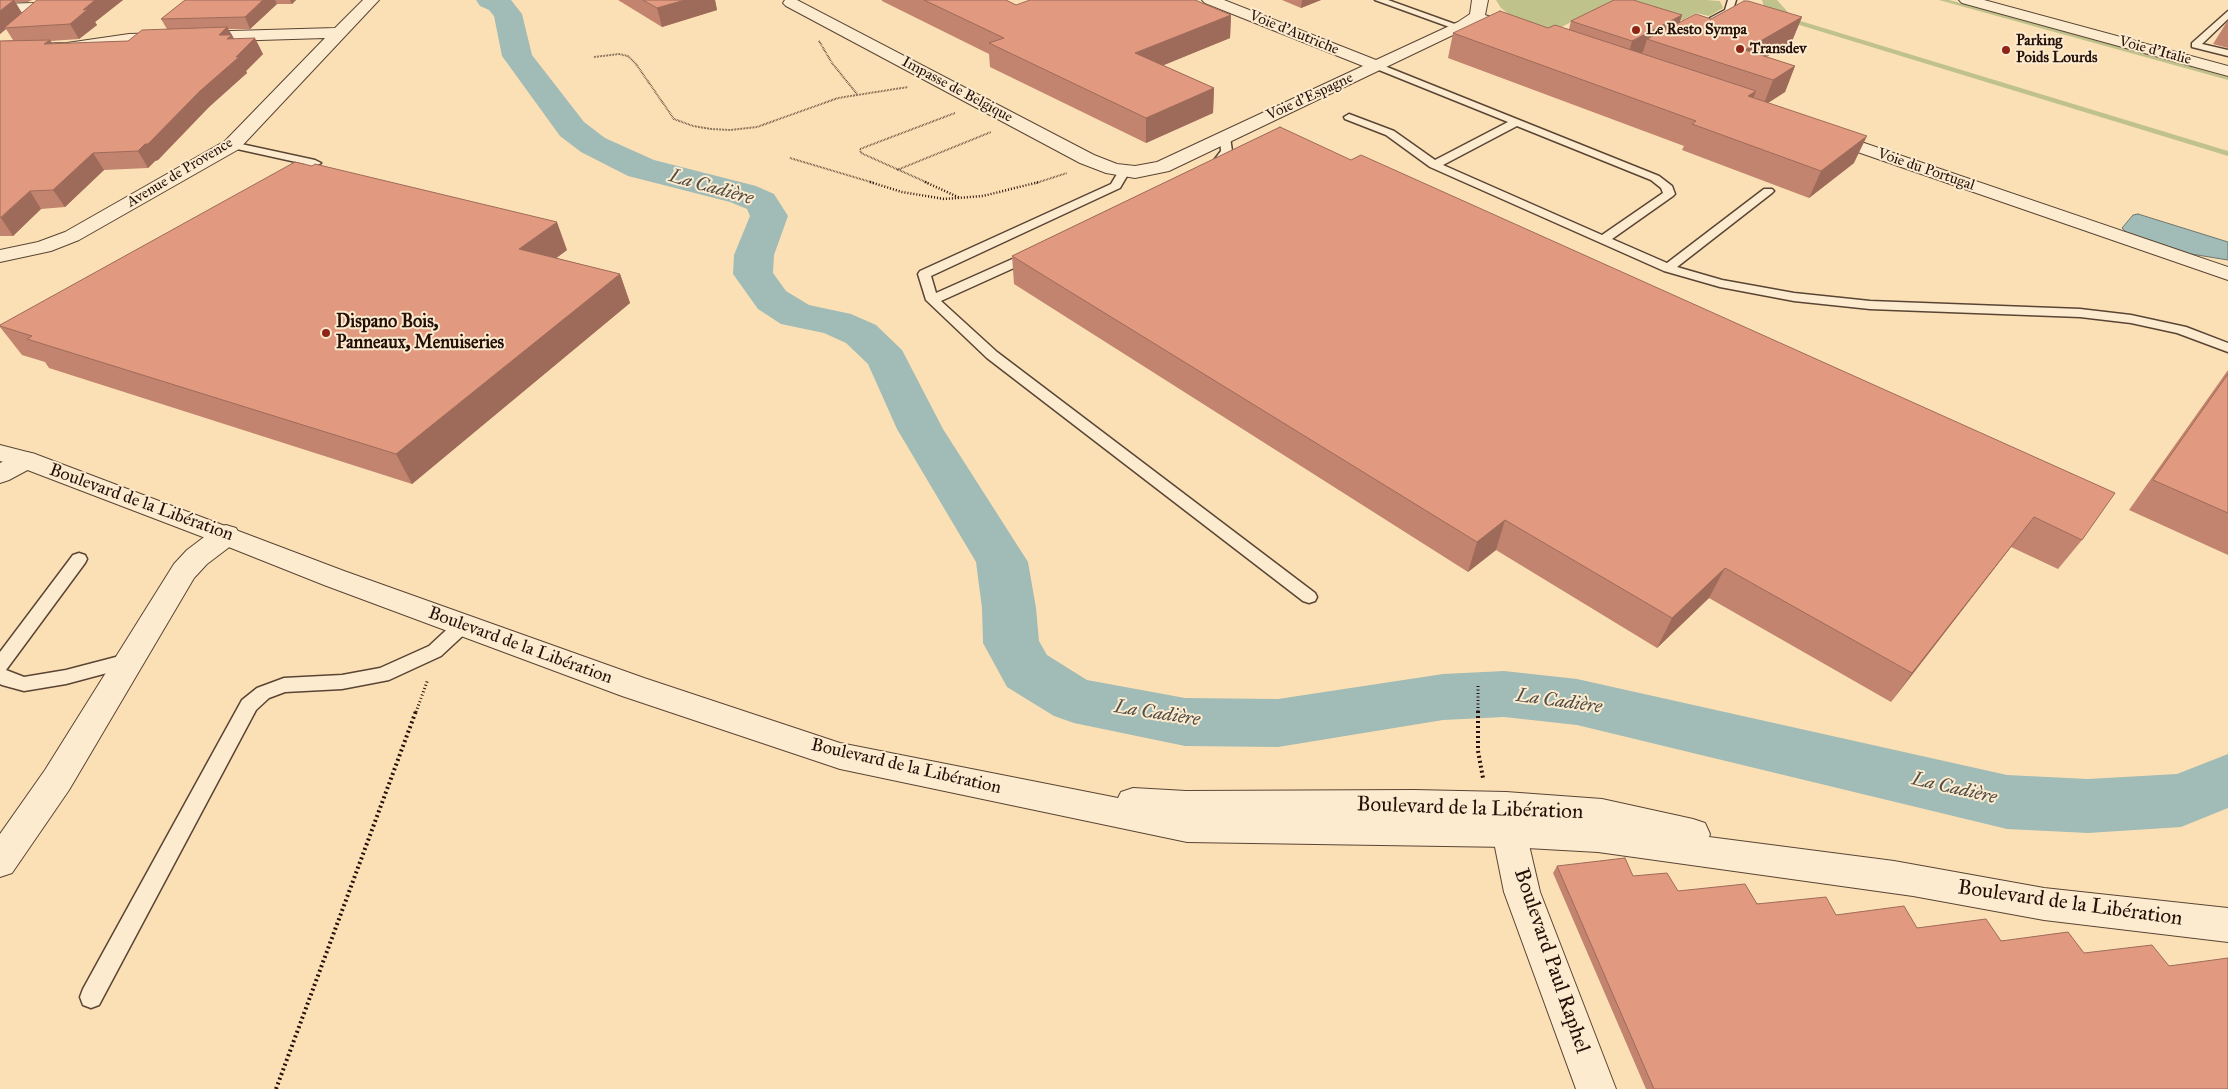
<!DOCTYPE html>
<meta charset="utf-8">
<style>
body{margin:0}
canvas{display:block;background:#fbe0b5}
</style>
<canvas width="2228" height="1089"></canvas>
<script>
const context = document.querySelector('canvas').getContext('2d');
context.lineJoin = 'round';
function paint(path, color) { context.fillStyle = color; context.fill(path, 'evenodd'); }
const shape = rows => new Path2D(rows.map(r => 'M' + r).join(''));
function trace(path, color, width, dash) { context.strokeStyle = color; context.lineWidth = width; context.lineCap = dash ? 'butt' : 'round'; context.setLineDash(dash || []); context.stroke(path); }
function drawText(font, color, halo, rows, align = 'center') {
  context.font = font + ' "IM FELL Great Primer",serif'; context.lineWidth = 4; context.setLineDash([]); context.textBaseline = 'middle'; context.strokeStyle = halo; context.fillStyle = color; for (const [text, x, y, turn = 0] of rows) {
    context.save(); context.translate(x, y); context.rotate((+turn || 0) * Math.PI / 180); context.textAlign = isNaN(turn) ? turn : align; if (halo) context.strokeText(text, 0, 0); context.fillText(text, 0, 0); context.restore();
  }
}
paint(shape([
 [1496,0,1706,0,1720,1,1723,8,1709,16,1696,13,1683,20,1575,20,1552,32,1511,16,1501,8],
 [1762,0,1777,0,1794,19,2228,151,2228,156,1757,12,1764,7],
 [1939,0,1949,0,2228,77,2228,80]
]), '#c0c28c');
const water = shape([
 [2138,214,2228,242,2228,260,2191,254,2126,232,2122,228,2133,215,2138,214]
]);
paint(water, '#a1bbb6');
trace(water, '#6f7771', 1);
paint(shape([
 [476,0,511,0,522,14,532,55,584,122,605,138,654,160,756,186,774,194,788,216,774,255,773,273,786,291,809,305,851,314,876,325,902,350,943,429,1028,562,1036,608,1039,641,1047,655,1087,680,1185,698,1278,699,1443,674,1504,671,1577,679,2007,775,2088,779,2177,774,2228,754,2228,808,2181,827,2088,833,2007,829,1577,725,1504,717,1443,720,1278,747,1185,746,1074,723,1054,716,1007,687,983,643,982,608,976,562,897,429,868,364,846,343,824,333,781,324,758,309,733,274,734,255,750,216,747,209,730,202,628,176,581,152,560,136,502,56,494,16,489,10,480,6,476,0]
]), '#a1bbb6');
const service = shape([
 [1375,0,1388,0,1463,27,1461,29,1455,29,1375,0],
 [1728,0,1736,0,1732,13,1716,22,1710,22,1710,18,1725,10,1728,0],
 [2228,11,2228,19,2202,44,2228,50,2228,56,2192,47,2192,43,2228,11],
 [1377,63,1659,176,1672,186,1675,194,1673,196,1612,239,1667,263,1764,189,1772,189,1774,191,1772,193,1677,267,1722,280,1794,293,1870,301,2080,309,2131,315,2186,327,2228,343,2228,352,2177,333,2131,323,2080,317,1870,309,1794,301,1720,287,1664,271,1430,167,1386,135,1345,119,1344,117,1349,114,1394,131,1435,160,1508,122,1374,68,1372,66,1377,63],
 [1517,126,1651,180,1661,188,1663,193,1602,235,1443,165,1517,126],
 [1225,134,1230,137,1232,151,1215,174,1207,174,1205,172,1221,151,1220,137,1225,134],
 [232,142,315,160,321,163,293,180,287,177,289,175,305,164,228,147,227,145,232,142],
 [1124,168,1130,171,1120,188,931,276,936,293,1028,252,1036,252,1038,255,1036,258,941,301,997,352,1315,593,1317,597,1315,601,1309,603,1303,601,987,358,926,300,918,274,920,271,1111,184,1120,169,1124,168],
 [79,553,85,555,87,559,85,563,6,670,24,677,66,670,131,653,137,655,140,660,137,665,66,684,24,691,2,685,0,684,0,652,73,555,79,553],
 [463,618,469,620,472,625,469,630,441,656,389,680,342,689,285,692,269,698,256,710,99,1005,91,1008,83,1005,80,997,83,989,242,700,257,688,284,678,342,675,380,668,429,646,457,620,463,618]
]);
const minor = shape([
 [363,0,379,0,239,149,79,240,51,251,0,262,0,250,38,242,65,232,225,141,325,38,129,44,67,53,0,55,0,45,67,43,129,34,335,28,363,0],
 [785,0,797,0,1094,155,1117,164,1135,166,1157,162,1363,66,1205,3,1202,0,1224,0,1376,60,1458,22,1470,14,1472,0,1488,0,1485,15,1523,28,1525,31,1523,34,1517,36,1478,23,1169,171,1135,178,1106,173,1080,163,786,6,783,3,785,0],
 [1959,0,1984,0,2228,66,2228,76,1962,3,1959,0],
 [33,3,38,5,41,8,38,11,0,14,0,4,33,3],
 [1826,130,2228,267,2228,280,1820,139,1817,135,1820,131,1826,130],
 [26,452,35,454,39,460,35,466,9,480,0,483,0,463,26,452],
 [226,525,236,528,240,535,236,542,207,564,194,578,69,790,12,873,0,877,0,834,45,770,174,564,187,550,216,528,226,525],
 [1507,796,1519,800,1524,810,1526,832,1540,892,1616,1089,1576,1089,1504,892,1492,832,1490,810,1495,800,1507,796]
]);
const tertiary = shape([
 [0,445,35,454,344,571,644,678,840,743,1118,798,1121,792,1133,788,1186,791,1414,790,1506,792,1602,799,1693,819,1705,823,1710,834,1709,837,1894,861,2044,888,2228,908,2228,942,2044,920,1913,896,1598,852,1509,847,1187,842,840,769,622,696,324,585,216,542,17,466,0,461,0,445]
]);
trace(service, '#5a4434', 3);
trace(minor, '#5a4434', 2);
trace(tertiary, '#5a4434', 2);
trace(shape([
 [819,41,832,63,857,94],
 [594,57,619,54,628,56,636,64,674,119,693,126,711,129,730,130,757,127,838,98,908,87],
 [790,158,874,183],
 [897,170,991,132],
 [928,183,861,153,860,149,955,113],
 [1036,183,1067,173]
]), '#251009', 2, [0.5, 1]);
trace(shape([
 [870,182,902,192,944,199,983,196,1039,182],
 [925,182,960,198]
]), '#251009', 2.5, [1, 2]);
trace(shape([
 [1478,686,1478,712],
 [416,712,428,679]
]), '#251009', 3, [1, 2.5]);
trace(shape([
 [1478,711,1478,751,1483,778],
 [276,1089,416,711]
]), '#251009', 4, [2, 3]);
paint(service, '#fcebcf');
paint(minor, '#fcebcf');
paint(tertiary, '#fcebcf');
paint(shape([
 [0,0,32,0,28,2,15,2,22,13,37,0,123,0,95,22,97,25,79,39,51,41,52,44,128,41,167,29,161,19,185,0,296,0,292,4,277,4,250,29,228,29,234,39,263,54,246,71,247,73,209,107,158,160,155,161,148,168,104,170,65,207,41,209,13,236,0,236,0,41,13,40,6,29,0,34],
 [618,0,715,0,717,10,662,27],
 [882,0,1006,0,1016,5,1231,15,1230,38,1163,65,1214,88,1213,113,1146,143,990,67,989,54,882,1],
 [1282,0,1321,0,1301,8],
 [1682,15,1680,22,1711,19,1802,17,1792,41,1766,57,1795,66,1785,92,1768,103,1854,163,1809,198,1682,150,1684,146,1448,58,1453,33,1569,29,1571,21],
 [2228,20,2228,48,2213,44],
 [1280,127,2082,540,2058,569,2011,547,1891,702,1709,598,1657,648,1496,550,1468,572,1014,284,1012,256],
 [567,250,556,258,620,274,630,303,412,484,49,368,45,362,22,355,0,327,0,325],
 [2228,370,2228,555,2129,510],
 [1557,866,1633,876,1678,891,2169,966,2228,1089,1646,1089,1553,873]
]), '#c2846e');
paint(shape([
 [14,0,23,15,4,28,6,29,0,34,0,11],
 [95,0,123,0,95,22,97,25,79,39,70,24,83,10],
 [263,0,275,0,277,4,250,29,245,17],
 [290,0,296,0,292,4],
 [685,0,715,0,717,10,662,27,657,8],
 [1302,0,1321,0,1301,8],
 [1231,15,1230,38,1135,77,1135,53],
 [1682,15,1676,34,1647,39,1643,52,1627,60,1632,41],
 [1802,17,1792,41,1744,71,1745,50],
 [227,27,232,35,240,50,219,35],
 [255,38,263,54,246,71,247,73,209,107,158,160,155,161,148,168,138,151],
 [50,40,59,55,44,44],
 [1795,66,1785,92,1763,106,1773,80],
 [1214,88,1213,113,1146,143,1146,118],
 [1756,91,1746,117,1748,96],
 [1867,136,1854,163,1809,198,1821,171],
 [93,153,104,170,65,207,53,190],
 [30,191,41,209,13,236,1,218],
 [557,222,567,250,530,278,519,249],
 [620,274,630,303,412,484,396,454],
 [2034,517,2011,547,1891,702,1912,673],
 [1505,520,1496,550,1468,572,1477,542],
 [1725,568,1709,598,1657,648,1672,618]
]), '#9e6b5a');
const building = shape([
 [0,0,14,0,0,11,0,0],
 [37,0,95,0,83,10,88,9,70,24,4,28,37,0],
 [185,0,263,0,245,17,161,19,185,0],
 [643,0,685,0,657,8,643,0],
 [924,0,1006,0,1016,5,1030,0,1195,0,1231,15,1135,53,1214,88,1146,118,989,43,1004,38,924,0],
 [1614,0,1633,0,1682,15,1632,41,1571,21,1614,0],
 [1744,1,1748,1,1802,17,1745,50,1795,66,1773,80,1647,39,1696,14,1711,19,1744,1],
 [1500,11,1548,28,1555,25,1756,91,1748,96,1867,136,1821,171,1692,124,1696,121,1453,33,1500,11],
 [227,27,219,35,232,35,227,39,255,38,236,57,239,57,200,91,148,144,145,144,138,151,93,153,53,190,30,191,0,218,0,41,50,40,44,44,128,41,142,30,227,27],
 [1280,127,1351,160,1361,155,2115,493,2082,540,2034,517,1912,673,1725,568,1672,618,1505,520,1477,542,1012,256,1280,127],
 [295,162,312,166,315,164,557,222,519,249,620,274,396,454,27,339,32,336,0,326,0,325,295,162],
 [2228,374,2228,513,2153,480,2228,374],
 [1625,858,1633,876,1667,873,1678,891,1745,884,1757,904,1826,897,1836,915,1904,906,1917,928,1986,919,2001,941,2068,932,2084,953,2152,945,2169,966,2228,958,2228,1089,1654,1089,1557,866,1625,858]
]);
paint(building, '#e19980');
trace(building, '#9e6b5a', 1);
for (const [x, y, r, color] of [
 [1636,30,5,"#8f2418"],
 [1740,49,5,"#8f2418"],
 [2006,50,5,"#8f2418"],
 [326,333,5,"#8f2418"]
]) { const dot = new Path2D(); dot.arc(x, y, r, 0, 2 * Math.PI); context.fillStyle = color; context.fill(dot); trace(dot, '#fcebcf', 2); }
drawText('bold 15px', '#251009', '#fcebcf', [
 ["Le Resto Sympa",1646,30],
 ["Parking",2016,41],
 ["Poids Lourds",2016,58],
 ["Transdev",1750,49]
], 'left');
drawText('15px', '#251009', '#fcebcf', [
 ["Voie d'Autriche",1294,33,22],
 ["Voie d'Italie",2155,51,15],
 ["Impasse de Belgique",957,90,28],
 ["Voie d'Espagne",1310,97,-25],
 ["Voie du Portugal",1926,170,19],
 ["Avenue de Provence",180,173,-31]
]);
drawText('bold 18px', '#251009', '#fcebcf', [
 ["Dispano Bois,",336,323],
 ["Panneaux, Menuiseries",336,344]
], 'left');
drawText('18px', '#251009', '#fcebcf', [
 ["Boulevard de la Libération",141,503,20],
 ["Boulevard de la Libération",520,646,20],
 ["Boulevard de la Libération",906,767,13]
]);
drawText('italic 19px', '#504c46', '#fcebcf', [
 ["La Cadière",711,188,16],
 ["La Cadière",1559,702,8],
 ["La Cadière",1157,714,9],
 ["La Cadière",1954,789,13]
]);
drawText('21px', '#251009', '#fcebcf', [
 ["Boulevard de la Libération",1470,809,2],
 ["Boulevard de la Libération",2070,904,8],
 ["Boulevard Paul Raphel",1551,961,71]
]);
</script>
